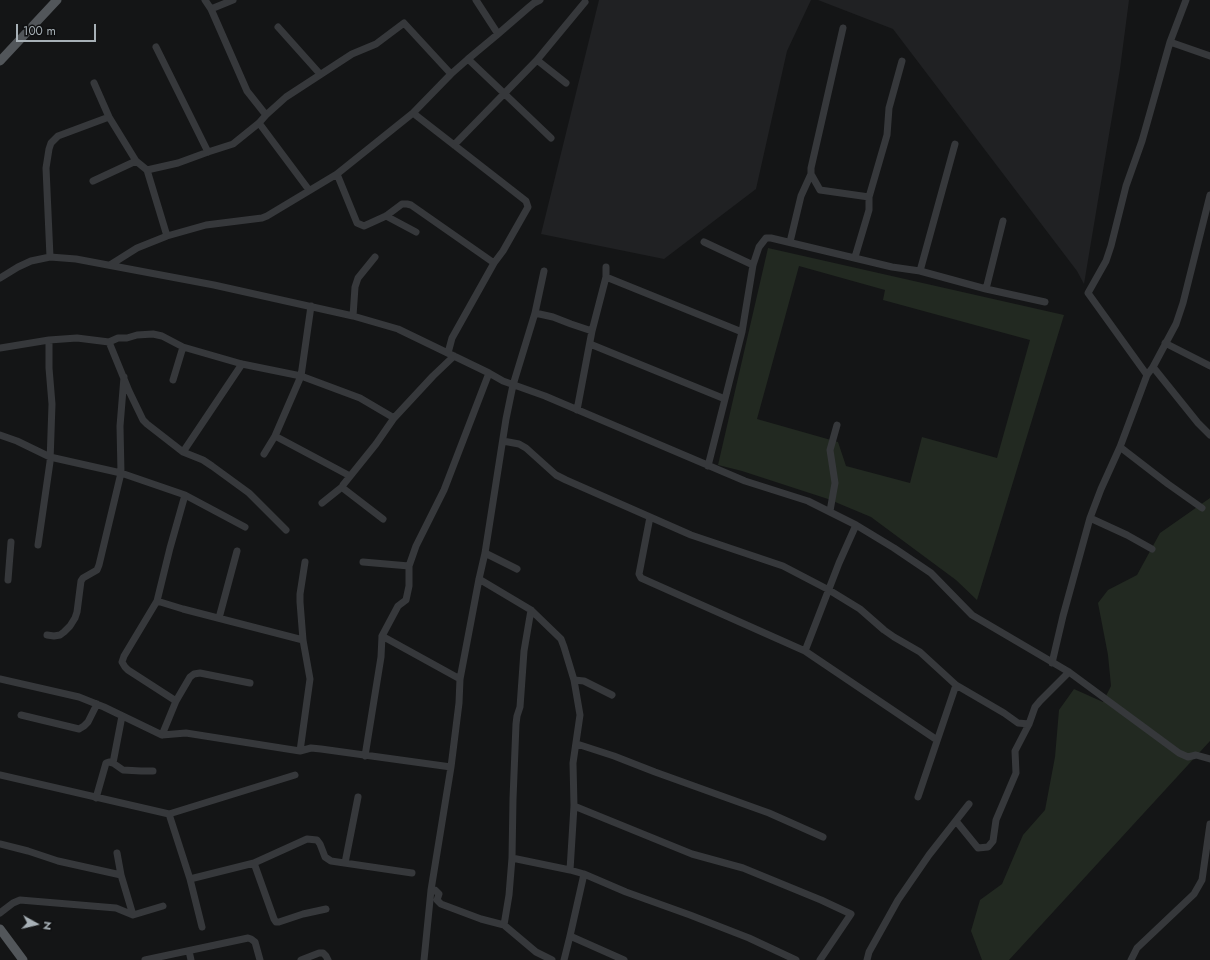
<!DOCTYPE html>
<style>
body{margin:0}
#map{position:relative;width:1210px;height:960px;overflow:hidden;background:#141516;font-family:Jost,sans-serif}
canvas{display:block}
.north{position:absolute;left:16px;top:904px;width:40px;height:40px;-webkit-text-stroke:3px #0f1011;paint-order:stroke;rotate:98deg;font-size:11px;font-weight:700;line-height:16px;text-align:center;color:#a7b0b6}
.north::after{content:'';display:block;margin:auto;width:14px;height:18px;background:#a7b0b6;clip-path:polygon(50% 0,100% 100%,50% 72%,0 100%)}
.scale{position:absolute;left:16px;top:24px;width:80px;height:18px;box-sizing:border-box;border:2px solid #a7b0b6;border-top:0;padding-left:5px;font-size:12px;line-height:14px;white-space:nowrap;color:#a7b0b6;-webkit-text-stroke:3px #0f1011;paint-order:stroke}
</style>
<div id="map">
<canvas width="1210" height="960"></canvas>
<div class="north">N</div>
<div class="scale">100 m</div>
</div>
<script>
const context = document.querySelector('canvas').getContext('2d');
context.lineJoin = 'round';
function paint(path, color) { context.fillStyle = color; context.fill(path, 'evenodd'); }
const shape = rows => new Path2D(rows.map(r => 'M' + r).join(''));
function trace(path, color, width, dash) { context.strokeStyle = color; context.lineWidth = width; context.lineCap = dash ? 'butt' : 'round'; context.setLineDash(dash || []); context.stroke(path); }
paint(shape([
 [599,0,811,0,787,51,756,189,664,259,541,234],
 [818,0,1129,0,1120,69,1084,284,1077,271,893,29]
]), '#202123');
paint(shape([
 [768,248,1064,315,977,600,956,580,871,517,828,499,742,471,718,465],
 [799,266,885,290,883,300,1030,340,997,458,922,437,910,483,846,466,838,442,757,419],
 [1210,498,1210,741,1009,960,982,960,971,931,980,900,1002,884,1023,835,1045,810,1055,757,1059,710,1074,689,1103,702,1111,686,1108,655,1098,603,1108,590,1137,575,1160,533]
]), '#222921');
trace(shape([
 [205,0,211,9,247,91,266,115],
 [476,0,498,34],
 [211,9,233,0],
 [278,27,320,74],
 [843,28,811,168,811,174,820,190,869,197],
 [1170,42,1210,56],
 [156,47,208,152],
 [468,59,551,138],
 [537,60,566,83],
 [94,83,109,117,136,161,147,170,167,236],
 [413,113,526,201,528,207,503,251,494,263,452,338,448,353],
 [259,123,309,190],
 [454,145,537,60,585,2],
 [147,170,178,163,208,152,233,144,259,123,266,115,286,97,352,54,376,44,404,23,451,74],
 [337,174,357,223,364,226,386,216,402,204,407,204,411,205,494,263],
 [93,181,136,161],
 [386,216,416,232],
 [704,242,753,265],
 [790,242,801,196,811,174],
 [50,257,46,168,49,149,51,143,58,136,109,117],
 [855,257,869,210,869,197,887,135,889,108,902,61],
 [110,265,137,248,167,236,206,225,262,218,267,216,337,174,413,113,451,74,468,59,498,34,528,8,534,3,540,0],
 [920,271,955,144],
 [606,277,742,332],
 [0,278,18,267,31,261,50,257,76,259,214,285,353,316,398,329,489,373,503,381,545,396,745,481,808,501,856,525,894,548,931,573,972,615,1069,672,1179,753,1188,757,1196,755,1210,759],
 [986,289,1003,221],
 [535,313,544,271],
 [353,316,355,287,358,278,375,257],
 [109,342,129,391,143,420,147,424,183,452,203,460,212,466,249,493,286,530],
 [1165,343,1210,366],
 [590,344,725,399],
 [0,348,49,340,77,338,109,342,118,338,127,338,137,335,153,334,162,336,183,347,242,364,301,376,360,398,394,418],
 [1153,367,1198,423,1210,435],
 [1147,375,1088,293,1106,261,1111,246,1126,186,1142,141,1170,42,1186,0],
 [173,380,183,347],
 [577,410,592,331,606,277,606,267],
 [0,435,17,441,50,457,121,473,185,495,245,527],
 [275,436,301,376,311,306],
 [503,441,519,444,526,448,556,475,566,480,691,535,783,566,829,590,860,609,884,630,894,637,920,652,956,685,1004,713,1018,723,1029,724],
 [1120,447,1168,484,1202,508],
 [183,452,242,364],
 [264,454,275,436,350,476],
 [708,466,742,332,753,265,759,247,766,238,771,238,892,267,920,271,986,289,1045,302],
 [322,503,342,487],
 [830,511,835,483,830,450,837,425],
 [650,517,639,574,641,578,805,651,937,740],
 [1090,518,1127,535,1152,549],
 [383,519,344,489,342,487,343,485,376,444,394,418,433,376,454,356],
 [38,545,50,462,52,404,49,368,49,340],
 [485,553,517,569],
 [363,562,409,566],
 [479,579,531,610,561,639,564,647,574,680,580,715,573,763,574,806,570,870],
 [8,580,11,542],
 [157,601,183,609,303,640],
 [219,618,237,551],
 [47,635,54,636,60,635,64,632,70,626,75,618,77,612,81,581,83,578,97,570,99,565,121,473,120,426,124,377],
 [382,636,460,679],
 [805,651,839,563,856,525],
 [1052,663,1063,616,1090,518,1101,489,1120,447,1147,375,1153,367,1176,324,1183,303,1210,195],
 [0,679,79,697,104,707,162,735,186,733,300,751,311,748,321,749,451,767],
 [574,680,584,681,612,695],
 [176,701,128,670,125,667,122,662,124,656,157,601,170,548,185,495],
 [21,715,79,729,84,726,88,722,97,704],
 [162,735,176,701,190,677,194,674,200,673,250,683],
 [577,744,614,756,655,772,769,813,823,837],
 [300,751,310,679,303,640,300,602,300,594,305,562],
 [365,756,381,657,382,636,398,606,406,600,409,586,409,566,416,546,444,490,489,373],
 [113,763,123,770,141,771,153,771],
 [0,775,169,814,295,775],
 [918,797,956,685],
 [96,798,106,763,109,762,113,763,122,716],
 [574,806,692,854,743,868,821,900,851,914,820,960],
 [169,814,190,879,202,927],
 [956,821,978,848,988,847,993,841,996,820,1016,773,1015,751,1029,724,1035,707,1040,701,1069,672],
 [0,844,28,851,58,861,121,875],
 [117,853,121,875,133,915],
 [512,858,570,870,584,874,626,892,690,915,749,938,796,960],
 [254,863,274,919,276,922,279,922,303,914,326,909],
 [345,863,358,797],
 [190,879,254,863,307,839,317,840,320,844,325,857,331,861,412,873],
 [431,890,435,890,439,894,437,900,441,904,481,919,504,925,536,952,552,960],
 [0,913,13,903,20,900,116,908,133,915,163,906],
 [504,925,509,895,512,858,513,799,516,724,517,716,520,707,524,651,531,610],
 [570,936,624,960],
 [189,951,191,960],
 [145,960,248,938,251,939,255,942,260,960],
 [301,960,319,953,323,953,326,956,328,960],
 [424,960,431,890,451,767,459,703,460,679,479,579,485,553,506,419,513,385,535,313,553,317,571,324,592,331],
 [564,960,570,936,584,874],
 [867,960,869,952,898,900,929,855,969,804],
 [1131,960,1137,948,1194,894,1202,880,1210,824]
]), '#36383b', 7);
trace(shape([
 [0,61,57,0],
 [0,929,23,960]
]), '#52565a', 9);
</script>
